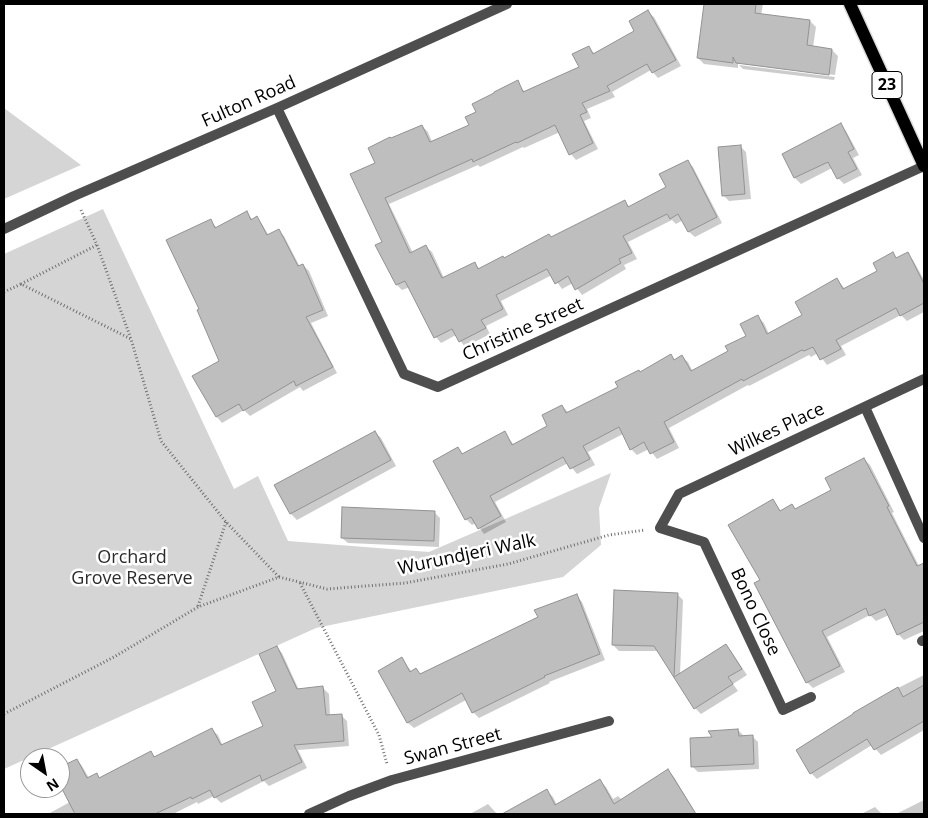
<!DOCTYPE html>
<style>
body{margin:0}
#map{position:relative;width:928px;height:818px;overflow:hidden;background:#fff;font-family:"Open Sans",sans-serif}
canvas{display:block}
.frame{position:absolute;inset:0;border:5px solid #000;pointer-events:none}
.north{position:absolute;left:20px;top:748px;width:50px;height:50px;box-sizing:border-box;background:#fff;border:1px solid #999;border-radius:50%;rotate:147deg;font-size:14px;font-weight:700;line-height:20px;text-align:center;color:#000}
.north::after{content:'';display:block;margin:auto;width:18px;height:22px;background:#000;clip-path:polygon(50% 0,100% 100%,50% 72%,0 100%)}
</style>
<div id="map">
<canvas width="928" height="818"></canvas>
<div class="frame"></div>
<div class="north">N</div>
</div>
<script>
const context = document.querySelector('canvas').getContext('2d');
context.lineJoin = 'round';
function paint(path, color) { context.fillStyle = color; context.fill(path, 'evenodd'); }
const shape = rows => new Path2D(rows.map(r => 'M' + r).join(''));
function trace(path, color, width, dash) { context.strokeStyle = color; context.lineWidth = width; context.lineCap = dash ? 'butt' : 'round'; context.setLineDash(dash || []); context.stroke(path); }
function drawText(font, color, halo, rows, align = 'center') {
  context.font = font + ' "Open Sans",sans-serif'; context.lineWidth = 5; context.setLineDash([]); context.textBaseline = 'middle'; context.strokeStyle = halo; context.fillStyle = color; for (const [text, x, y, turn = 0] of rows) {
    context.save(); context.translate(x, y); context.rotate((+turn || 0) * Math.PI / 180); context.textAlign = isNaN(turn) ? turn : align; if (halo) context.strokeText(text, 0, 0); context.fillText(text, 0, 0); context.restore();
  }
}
paint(shape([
 [4,108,81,165,4,199],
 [103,209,234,489,258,476,288,541,429,552,611,473,599,508,601,545,563,577,316,628,4,769,4,254]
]), '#d5d5d5');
paint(shape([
 [705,4,763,4,761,15,810,21,816,27,813,47,832,50,838,56,835,75,738,62,738,68,704,64,698,58],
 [648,12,654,17,681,66,658,78,651,70,612,92,615,97,587,109,591,118,584,121,598,149,576,160,571,154,560,132,524,148,523,147,480,167,478,165,389,204,413,253,426,247,432,252,444,278,474,263,480,269,505,260,624,201,631,208,667,187,687,161,693,167,722,223,695,237,689,232,683,220,676,224,672,220,628,242,637,259,624,265,626,269,582,295,573,283,562,289,552,275,501,301,508,315,486,326,490,334,465,347,456,335,441,343,436,337,410,287,402,290,397,285,383,243,376,163,422,126,428,132,432,142,471,126,477,113,517,82,525,92,580,67,589,48,595,54,636,31],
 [739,65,835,77,834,80,743,69],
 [841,125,846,131,859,155,853,158,862,175,844,184,838,178,832,168,801,184,795,178,784,155],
 [740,146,746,152,751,199,729,201,723,195],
 [247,213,253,220,257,218,262,224,269,236,279,231,284,236,300,267,303,265,309,271,328,316,311,323,337,373,303,391,300,387,250,416,244,410,222,423,217,417,194,377,221,361,210,220,217,228],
 [892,254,898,259,907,254,913,260,924,280,924,312,907,321,901,315,841,346,846,355,827,365,818,353,811,357,809,355,749,386,748,385,669,428,679,448,657,459,649,449,637,455,631,449,623,434,588,452,595,465,577,474,568,463,495,502,506,522,484,534,476,523,472,525,466,519,458,449,463,454,504,432,514,445,549,427,562,406,568,412,619,387,671,356,675,360,682,357,688,362,693,372,729,352,748,336,758,317,764,323,769,334,803,316,837,279,845,289,879,271],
 [375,432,381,438,396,466,297,520,291,514,276,486],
 [864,459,870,465,894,512,892,513,919,566,921,565,924,568,924,631,904,640,898,634,889,615,876,621,870,615,827,637,845,672,813,688,807,682,762,581,773,501,782,512,792,506,797,510,833,491],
 [434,512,440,518,439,547,348,543,342,538],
 [677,594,683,600,680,675,725,646,731,651,747,675,733,684,738,691,701,714,695,708,659,651,619,651,613,645],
 [577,596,582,602,605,660,549,682,550,683,479,718,473,712,466,700,414,728,408,723,380,671,402,659,412,672,416,670,421,675,539,618],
 [277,647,282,653,299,690,323,688,329,694,330,716,341,715,347,721,349,746,298,750,307,768,269,786,264,781,221,803,214,796,198,804,197,802,173,814,48,814,70,802,60,782,60,768,77,760,82,766,89,778,96,775,101,779,151,753,156,758,212,730,218,735,223,746,265,726,278,692],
 [924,675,924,730,881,755,872,745,817,779,811,773,898,688],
 [738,730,745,737,752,736,758,742,759,769,698,772,692,766,714,738],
 [668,771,674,777,694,810,687,814,657,814,656,812,653,814,504,814,547,791,553,797,557,805,600,781,606,787,613,799,618,796,622,800],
 [924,800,924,814,896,814],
 [488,804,497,814,470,814],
 [875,807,882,814,861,814]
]), '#0003');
const building = shape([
 [704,4,756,4,755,13,810,20,807,45,832,49,829,75,736,63,733,57,733,63,697,58,704,4],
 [648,10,676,60,652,73,647,64,607,86,610,91,582,103,587,112,580,115,593,143,569,155,555,125,517,143,516,142,473,162,472,159,385,198,410,253,426,245,442,278,475,262,478,269,503,256,504,258,549,234,551,237,625,200,628,207,666,187,659,174,688,160,717,217,688,232,678,214,670,219,667,214,623,236,632,253,619,259,621,263,575,290,568,276,555,284,547,269,496,295,503,309,481,320,486,328,459,342,452,329,434,338,405,281,396,285,375,245,382,242,350,174,375,163,368,148,390,137,391,138,422,125,430,142,469,125,465,117,476,112,472,104,494,93,494,92,518,80,523,92,579,67,572,54,589,46,593,54,634,31,629,21,648,10],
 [841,123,854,149,848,152,857,169,837,179,828,162,794,178,782,154,841,123],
 [741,145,745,194,722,196,718,147,741,145],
 [247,211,251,220,257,216,267,235,279,229,298,266,303,264,323,310,306,317,333,367,296,386,294,381,243,411,239,404,216,417,192,376,219,361,197,310,199,309,166,240,211,219,215,228,247,211],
 [893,252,896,258,908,252,924,284,924,303,900,316,896,308,836,340,841,349,820,360,813,347,804,351,802,350,743,381,742,379,664,422,674,442,650,454,644,442,630,450,619,427,583,446,590,459,570,469,563,457,490,496,501,516,478,529,471,517,465,520,433,461,458,447,462,454,505,431,512,445,547,426,542,415,562,405,566,413,618,387,615,382,639,370,640,372,671,354,674,360,682,355,691,371,728,351,725,346,746,336,740,324,758,315,767,334,802,315,795,302,837,278,843,289,877,271,873,263,893,252],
 [375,431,391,460,290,514,274,485,375,431],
 [864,458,889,506,887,507,917,566,924,563,924,622,897,635,885,609,869,616,866,608,822,631,840,666,806,683,754,583,760,580,728,525,773,499,780,511,792,504,795,509,831,490,825,478,864,458],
 [342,507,435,511,434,541,341,538,342,507],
 [614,590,678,593,674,677,726,644,742,669,728,677,733,684,694,709,654,646,612,645,614,590],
 [577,594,600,654,544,676,545,677,472,713,462,693,407,723,378,671,402,657,410,672,416,668,420,674,538,617,534,610,577,594],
 [277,646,297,689,323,686,326,715,342,714,344,741,294,745,302,762,262,781,260,775,214,798,210,790,192,799,191,797,155,814,75,814,60,785,60,767,77,759,87,778,97,773,99,778,151,751,154,757,212,728,221,745,263,726,252,702,276,691,259,654,277,646],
 [924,685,924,721,874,750,867,739,810,774,796,750,853,714,853,713,898,687,903,697,924,685],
 [738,729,739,736,753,735,754,764,691,767,690,738,712,737,708,731,738,729],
 [668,769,696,814,502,814,547,789,555,805,600,779,614,804,668,769]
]);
paint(building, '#bebebe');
trace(building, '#929292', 1);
const primary = shape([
 [850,4,924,166]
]);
trace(primary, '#dbdbdb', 15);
trace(shape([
 [81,210,97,245,131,339],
 [21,284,97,245],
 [4,292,21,284,131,339,161,441,226,522,279,577],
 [300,583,379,735,387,764],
 [198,606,226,522],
 [4,714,114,657,198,607,279,577,327,589,405,583,508,564,609,535,645,530]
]), '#707070', 3, [1, 2.5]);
trace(shape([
 [277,108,404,374,438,387,924,166],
 [4,229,74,196,277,108,507,4],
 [865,407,924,538],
 [922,641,924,640],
 [811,697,783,710,704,542,660,528,679,494,924,379],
 [309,814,349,796,392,780,609,721]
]), '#4e4e4e', 10);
trace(primary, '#000', 12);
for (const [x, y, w] of [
 [887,85,30]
]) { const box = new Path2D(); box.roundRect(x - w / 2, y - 13.5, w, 27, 4); context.fillStyle = '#fff'; context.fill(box); trace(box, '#000', 1); }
drawText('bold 16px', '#000', null, [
 ["23",887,85]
]);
drawText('18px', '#000', '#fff', [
 ["Fulton Road",249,102,-24],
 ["Christine Street",523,330,-24],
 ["Wilkes Place",777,430,-25],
 ["Wurundjeri Walk",467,555,-12],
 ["Bono Close",755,612,65],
 ["Swan Street",453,747,-15]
]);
drawText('18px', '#2c2c2c', '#fff', [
 ["Orchard",132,558],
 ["Grove Reserve",132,579]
]);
</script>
